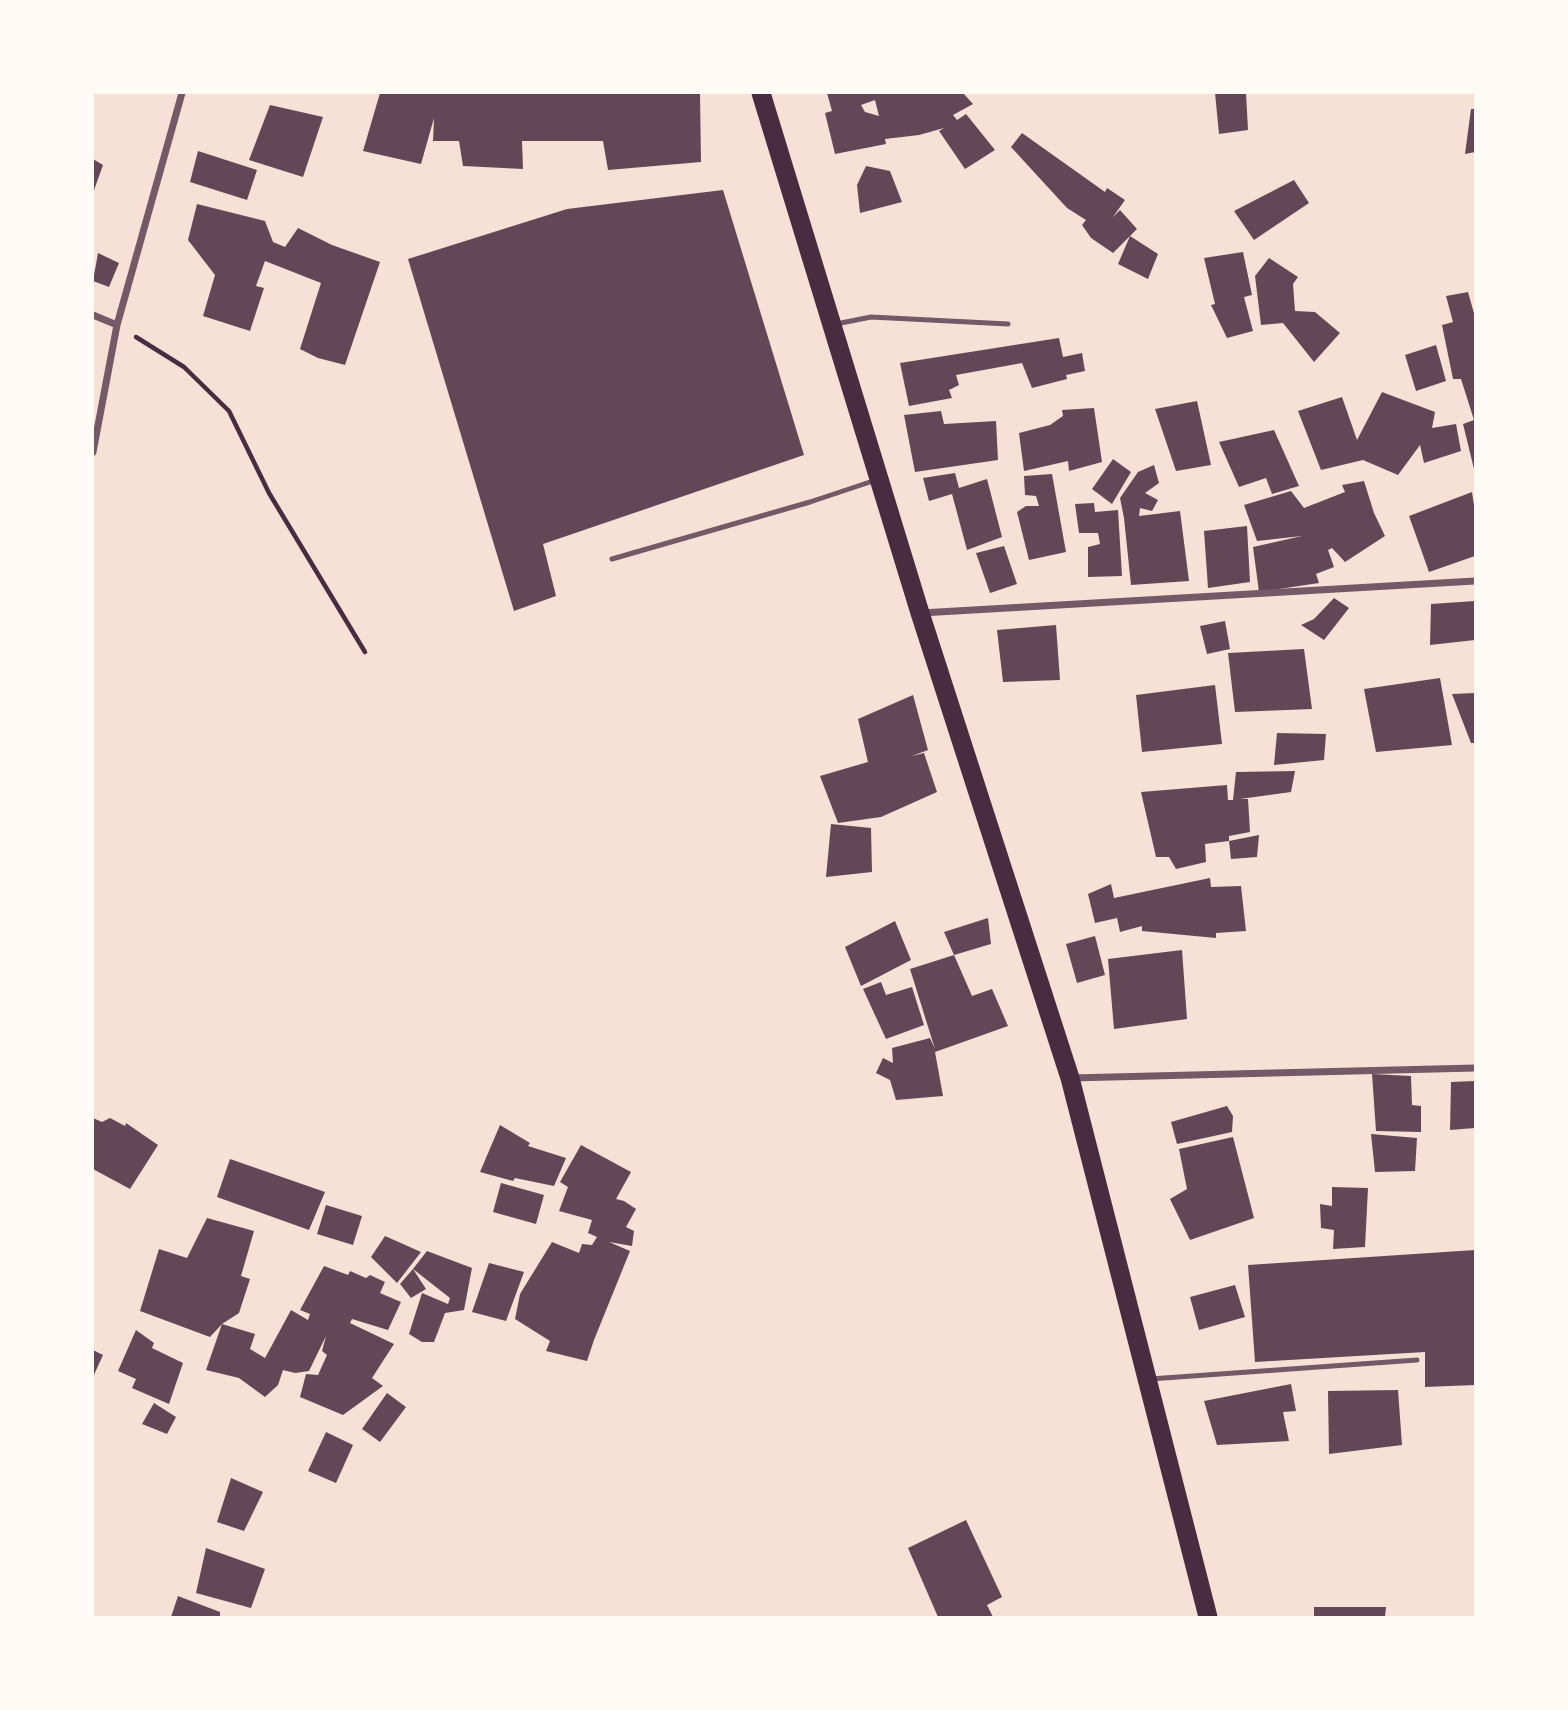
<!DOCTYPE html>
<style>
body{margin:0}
#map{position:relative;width:1568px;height:1710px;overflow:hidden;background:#f7e1d7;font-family:Barlow,sans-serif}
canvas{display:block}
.frame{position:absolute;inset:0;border:94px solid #fffaf5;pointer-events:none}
</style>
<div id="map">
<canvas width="1568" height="1710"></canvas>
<div class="frame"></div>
</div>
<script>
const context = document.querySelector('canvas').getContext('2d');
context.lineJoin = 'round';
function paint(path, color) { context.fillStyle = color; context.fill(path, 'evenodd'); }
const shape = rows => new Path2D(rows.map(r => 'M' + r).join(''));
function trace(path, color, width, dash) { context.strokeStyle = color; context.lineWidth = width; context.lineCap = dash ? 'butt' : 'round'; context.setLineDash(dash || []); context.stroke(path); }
paint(shape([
 [380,93,700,93,701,162,608,170,603,141,522,141,523,169,463,166,459,141,433,141,434,118,421,164,363,151],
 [827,93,963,93,973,104,953,115,957,120,966,114,995,150,965,169,939,131,944,128,919,135,885,139,886,144,835,154,825,113,832,111],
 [875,100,879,116,865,112,861,105],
 [1215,93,1246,93,1248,130,1219,134],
 [270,105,323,117,303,177,249,160],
 [1471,109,1475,109,1475,152,1465,154],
 [1022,133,1105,192,1107,188,1125,200,1113,217,1120,210,1137,229,1113,253,1091,238,1082,225,1086,220,1067,208,1011,147],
 [198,151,257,170,247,200,190,182],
 [93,159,103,165,93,193],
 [866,166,890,171,902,202,860,213,857,185],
 [1294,180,1309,203,1254,240,1234,211],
 [723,190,804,455,543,544,556,596,514,611,408,259,567,209],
 [197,204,265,221,273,242,285,247,298,228,332,245,380,262,345,365,318,358,300,349,321,283,265,261,256,286,264,288,250,331,203,316,215,275,188,240],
 [1130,236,1158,254,1148,279,1118,264],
 [1243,252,1252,295,1244,297,1253,331,1227,338,1211,305,1215,304,1204,258],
 [98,253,119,263,109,287,93,281],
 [1269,258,1298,277,1293,284,1295,311,1315,312,1340,333,1314,362,1283,323,1261,325,1255,276],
 [1468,292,1475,317,1474,469,1463,424,1474,420,1461,379,1453,379,1442,325,1453,322,1446,296],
 [1059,338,1063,357,1082,353,1085,371,1066,375,1067,379,1032,388,1022,363,956,375,959,385,949,390,952,398,909,406,900,363],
 [1436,345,1446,381,1416,391,1405,355],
 [1382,392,1435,412,1432,428,1456,424,1461,451,1424,463,1420,445,1398,475,1363,460,1321,470,1298,411,1342,397,1357,440],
 [1197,401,1211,465,1176,471,1155,409],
 [1094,408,1102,462,1069,471,1068,461,1024,471,1019,433,1050,425,1063,416,1062,410],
 [941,411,944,424,996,421,998,460,915,472,904,415],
 [1274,430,1299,486,1272,494,1266,478,1239,487,1219,442],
 [1113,459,1131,472,1112,504,1092,489],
 [1154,465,1159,483,1145,493,1158,500,1152,511,1140,508,1139,516,1180,511,1189,581,1131,585,1124,518,1120,498,1138,472],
 [955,473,959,488,987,479,1002,537,967,550,952,494,929,501,923,478],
 [1052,474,1066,552,1029,560,1017,512,1026,506,1039,506,1036,496,1025,495,1024,476],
 [1364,481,1374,513,1385,536,1345,562,1332,548,1328,550,1334,567,1316,574,1319,583,1259,592,1253,547,1302,536,1257,541,1244,505,1291,491,1304,508,1345,492,1342,485],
 [1472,492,1475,512,1475,556,1429,572,1409,516],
 [1094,503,1095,512,1118,510,1122,576,1088,577,1088,547,1100,544,1098,533,1079,533,1075,504],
 [1247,526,1250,582,1208,588,1204,531],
 [1004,546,1017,584,990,593,976,553],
 [1334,598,1349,608,1324,640,1301,625,1314,619],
 [1475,601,1475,640,1430,645,1431,604],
 [1225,621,1230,649,1207,654,1200,626],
 [1056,625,1060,680,1003,682,997,630],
 [1304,649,1312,709,1235,712,1228,653],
 [1440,678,1452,745,1376,752,1364,689],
 [1215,685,1222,744,1142,752,1136,695],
 [1475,693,1475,743,1471,743,1452,694],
 [913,695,928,750,912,756,924,753,937,792,881,817,838,823,820,776,868,762,858,719],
 [1277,733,1326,734,1324,760,1274,765],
 [1295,771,1291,792,1240,799,1248,799,1250,832,1229,836,1229,841,1205,844,1206,862,1176,869,1169,857,1156,857,1141,792,1227,785,1228,800,1233,800,1236,772],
 [831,824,871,828,872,872,826,877],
 [1259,835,1257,857,1231,859,1229,841],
 [1210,878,1211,887,1241,886,1246,931,1216,933,1216,938,1142,931,1142,926,1120,932,1117,918,1095,923,1088,894,1111,884,1114,898],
 [988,918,991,944,954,955,944,932],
 [895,921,911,960,861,986,845,947],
 [1095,936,1105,975,1077,983,1066,944],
 [1182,950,1187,1019,1114,1029,1108,959],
 [954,955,972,996,992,989,1008,1026,935,1052,943,1096,896,1100,890,1080,876,1073,883,1058,893,1063,892,1048,930,1038,935,1049,910,969],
 [881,982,886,995,912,987,924,1025,886,1039,863,989],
 [1372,1074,1411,1076,1412,1105,1421,1106,1421,1132,1376,1131],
 [1475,1081,1475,1128,1450,1130,1451,1082],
 [1227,1106,1233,1116,1232,1132,1177,1144,1171,1122],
 [93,1118,102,1122,110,1118,125,1126,126,1123,158,1145,130,1189,93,1169],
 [500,1125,530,1143,528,1146,566,1158,554,1186,515,1178,513,1181,480,1172],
 [1371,1134,1417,1138,1415,1171,1375,1172],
 [1233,1137,1254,1218,1190,1240,1170,1199,1187,1189,1179,1149],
 [581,1145,631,1172,616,1199,624,1201,636,1209,626,1227,634,1231,632,1246,609,1242,630,1251,594,1340,587,1361,546,1351,550,1341,515,1319,520,1294,552,1242,579,1253,582,1244,592,1245,597,1237,588,1233,592,1220,559,1211,568,1187,560,1182],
 [230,1159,325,1192,309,1230,217,1197],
 [501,1183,544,1195,536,1224,493,1212],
 [1332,1187,1368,1188,1365,1247,1333,1249,1334,1230,1321,1228,1320,1204,1332,1206],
 [326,1205,362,1216,353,1245,317,1234],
 [207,1218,254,1231,241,1276,250,1279,239,1313,222,1324,255,1334,250,1349,265,1358,291,1310,308,1320,310,1314,300,1310,324,1266,348,1275,350,1271,366,1278,370,1275,385,1282,380,1293,401,1302,388,1330,352,1319,350,1323,394,1344,372,1378,383,1386,343,1415,300,1397,306,1374,318,1375,327,1355,322,1351,326,1336,309,1371,295,1373,283,1370,278,1385,265,1397,239,1378,206,1370,222,1324,210,1337,140,1311,159,1249,187,1258],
 [385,1236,421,1252,397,1283,371,1257],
 [1475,1250,1475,1385,1425,1387,1425,1352,1255,1362,1248,1265],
 [427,1251,472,1268,464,1310,445,1313,434,1342,422,1342,409,1334,422,1293,448,1304,450,1298,413,1269],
 [489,1263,524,1272,506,1321,472,1312],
 [413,1269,426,1289,411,1298,400,1284],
 [1235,1285,1245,1317,1199,1330,1190,1297],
 [136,1330,154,1343,152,1348,183,1363,169,1404,132,1388,136,1379,118,1371],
 [93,1350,103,1355,93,1377],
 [1291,1384,1296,1411,1283,1412,1289,1441,1217,1445,1204,1401],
 [1398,1390,1402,1445,1329,1454,1328,1391],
 [387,1393,406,1407,380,1442,362,1429],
 [154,1403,176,1417,167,1434,142,1424],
 [326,1432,353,1445,336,1483,308,1471],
 [231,1478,263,1492,244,1531,217,1522],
 [966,1520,1002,1597,987,1605,993,1617,938,1617,908,1548],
 [206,1548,265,1569,251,1608,196,1593],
 [178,1596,220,1612,220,1617,171,1617],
 [1314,1607,1386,1607,1385,1617,1314,1617]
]), '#644757');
trace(shape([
 [136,337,184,367,229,411,269,493,365,652]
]), '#4a2c40', 4.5);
trace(shape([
 [836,324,871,317,1008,324],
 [612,559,810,502,876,480],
 [1150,1379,1417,1360]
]), '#755966', 5);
trace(shape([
 [93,315,117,325],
 [93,452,117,325,182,93],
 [921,613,1475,581],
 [1071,1078,1475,1068]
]), '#755966', 7);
trace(shape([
 [761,93,920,613,1070,1078,1208,1617]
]), '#4a2c40', 19);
</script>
